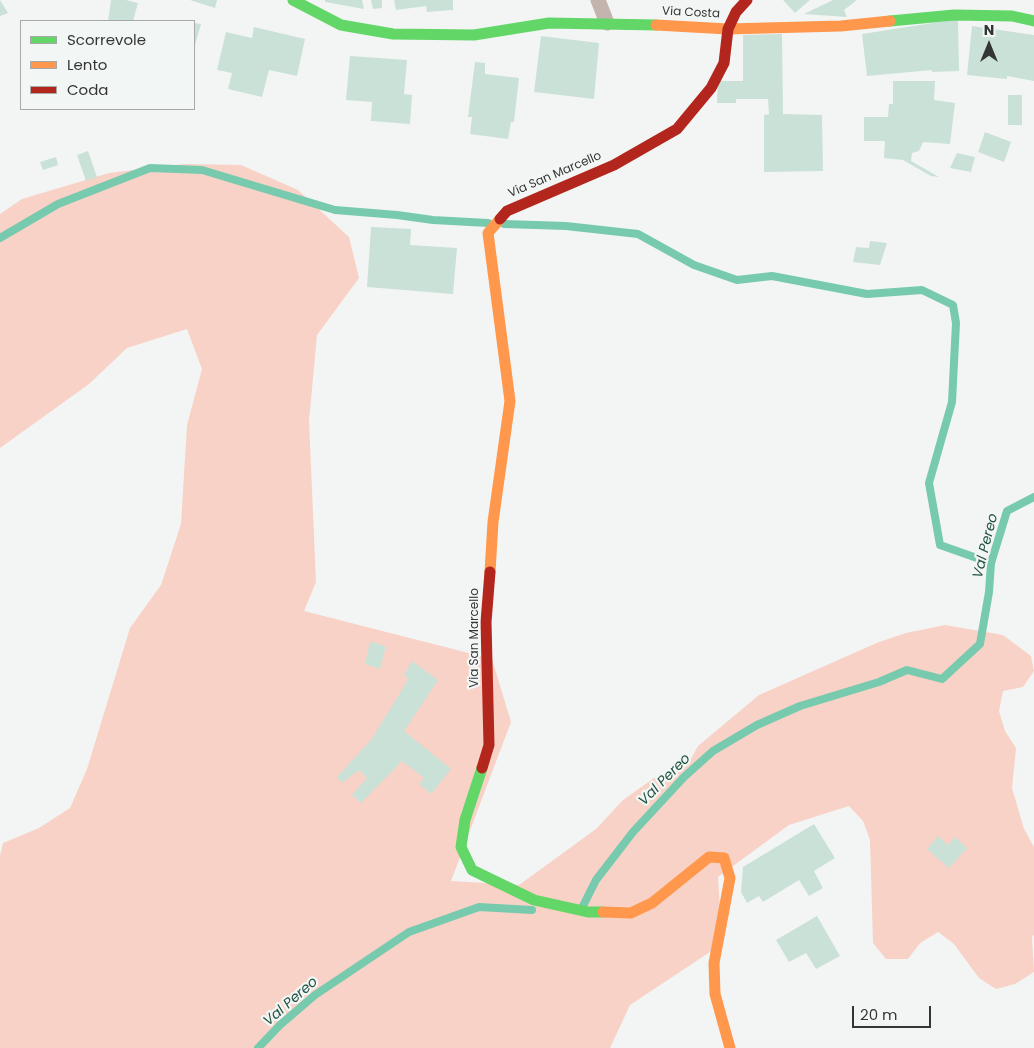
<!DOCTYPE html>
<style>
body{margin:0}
#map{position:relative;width:1034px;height:1048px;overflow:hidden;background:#f3f5f4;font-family:Poppins,sans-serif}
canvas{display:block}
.legend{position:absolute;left:20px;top:20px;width:175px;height:90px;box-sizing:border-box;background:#f2f6f4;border:1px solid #a6a9a8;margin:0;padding:6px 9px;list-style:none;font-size:15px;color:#343635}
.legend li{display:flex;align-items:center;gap:10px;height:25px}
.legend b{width:25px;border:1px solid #a6a9a8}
.north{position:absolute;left:964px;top:20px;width:50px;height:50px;-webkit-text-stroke:4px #f2f6f4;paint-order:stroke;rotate:0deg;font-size:14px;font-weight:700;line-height:20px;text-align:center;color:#343635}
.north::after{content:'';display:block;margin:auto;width:18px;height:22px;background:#343635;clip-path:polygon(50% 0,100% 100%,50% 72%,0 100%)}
.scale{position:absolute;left:852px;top:1006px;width:79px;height:22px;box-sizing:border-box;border:2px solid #343635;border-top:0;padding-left:6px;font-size:15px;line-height:18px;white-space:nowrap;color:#343635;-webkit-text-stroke:4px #f2f6f4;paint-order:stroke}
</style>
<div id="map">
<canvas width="1034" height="1048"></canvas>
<ul class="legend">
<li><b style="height:6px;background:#63d668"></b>Scorrevole</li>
<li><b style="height:6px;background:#ff974d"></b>Lento</li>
<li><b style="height:6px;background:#b3261e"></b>Coda</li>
</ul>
<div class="north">N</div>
<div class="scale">20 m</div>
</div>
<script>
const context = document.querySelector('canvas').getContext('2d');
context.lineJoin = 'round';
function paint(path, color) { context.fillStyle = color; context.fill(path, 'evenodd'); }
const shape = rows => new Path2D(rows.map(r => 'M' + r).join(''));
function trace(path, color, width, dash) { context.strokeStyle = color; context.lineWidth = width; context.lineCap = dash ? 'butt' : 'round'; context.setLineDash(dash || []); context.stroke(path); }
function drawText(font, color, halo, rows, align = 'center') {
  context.font = font + ' Poppins,sans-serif'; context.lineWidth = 4.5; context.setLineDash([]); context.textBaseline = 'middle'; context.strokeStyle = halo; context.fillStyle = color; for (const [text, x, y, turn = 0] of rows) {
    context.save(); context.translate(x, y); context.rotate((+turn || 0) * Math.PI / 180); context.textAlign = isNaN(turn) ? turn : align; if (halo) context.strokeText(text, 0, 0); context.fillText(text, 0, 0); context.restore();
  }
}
paint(shape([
 [184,164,241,165,298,190,349,237,359,278,317,335,309,421,316,582,304,611,492,659,511,722,451,881,519,885,596,829,623,800,654,778,687,766,698,746,759,695,879,642,906,633,945,625,1003,635,1031,656,1034,671,1023,687,1003,691,999,711,1005,731,1016,748,1012,788,1024,829,1034,847,1034,935,1032,937,1034,972,1015,984,996,989,979,978,954,944,938,932,920,943,908,959,886,959,873,943,870,840,863,821,849,806,789,825,718,877,722,944,630,1005,610,1048,0,1048,0,856,3,843,39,828,70,808,87,769,130,628,161,585,181,524,187,425,202,369,187,329,127,348,89,384,0,448,0,214,22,199,109,173]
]), '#f8d2c6');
trace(shape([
 [504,224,566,226,638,234,694,265,737,280,772,276,867,294,922,290,953,305,956,323,952,402,929,483,940,545,991,563],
 [0,238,58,204,150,168,202,170,335,210,397,215,433,220,488,223],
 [583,906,596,880,633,832,684,777,713,751,757,725,800,706,879,682,907,670,942,679,980,644,989,592,991,563,1007,511,1034,497],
 [258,1048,280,1025,315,995,409,932,479,907,532,910]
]), '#78caaf', 8);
paint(shape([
 [0,0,8,13,0,16],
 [111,0,126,0,138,3,133,21,108,21],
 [190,0,217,0,215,8],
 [325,0,362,0,364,9,325,2],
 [371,0,382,0,382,8,373,9],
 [394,0,453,0,453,10,427,12,426,6,396,10],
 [783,0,810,0,795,13],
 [833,0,857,0,844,10,847,17,804,14],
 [958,19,959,71,932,72,932,70,867,76,862,34],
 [194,23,201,24,194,49],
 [972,26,1034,35,1034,81,1007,76,1007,79,967,75],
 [254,27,305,39,297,76,269,70,262,97,228,89,232,73,217,70,226,32,252,38],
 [782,34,783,114,822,115,823,171,764,172,764,115,769,114,768,99,736,99,736,103,717,103,718,81,743,81,743,35],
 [541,36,599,43,594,99,534,92],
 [350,56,407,60,404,94,412,95,410,124,371,121,372,102,346,100],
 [475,62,485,63,485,74,519,78,514,122,511,122,508,139,470,134,472,117,468,117],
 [893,81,935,81,934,100,955,103,950,144,923,142,919,151,912,153,911,161,939,177,931,176,903,160,884,158,885,141,864,141,864,117,888,117,889,104,893,104],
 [1008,95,1022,95,1022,125,1008,125],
 [985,132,1011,142,1004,162,978,152],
 [88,151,97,177,86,181,77,155],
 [957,153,975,157,971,172,950,168],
 [56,157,58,165,43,170,40,162],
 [371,227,411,229,410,245,457,248,453,294,367,287],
 [870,241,887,243,880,265,853,262,856,247,869,248],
 [370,642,386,646,380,669,365,664],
 [412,661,438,680,404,731,451,769,431,794,419,784,424,778,402,761,361,803,352,795,367,778,359,770,342,783,337,777,371,740,403,688,408,678,404,675],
 [814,824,835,858,814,871,823,888,809,896,799,880,763,902,759,896,747,903,741,892,743,867],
 [938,836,948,845,955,837,967,848,949,868,927,849],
 [817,916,840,956,816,969,806,953,789,962,776,940]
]), '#cae1d8');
trace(shape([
 [598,0,607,23]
]), '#c3b4ae', 15);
trace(shape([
 [293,0,341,25,393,34,474,35,549,23,656,25],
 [890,21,954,15,1012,16,1034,21],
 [482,768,465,820,461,847,472,870,534,900,588,912,603,912]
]), '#63d668', 11);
trace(shape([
 [656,25,728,29,841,26,890,21],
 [490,572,493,522,510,401,488,233,500,219],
 [603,912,631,913,652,903,709,857,724,858,730,878,714,963,715,994,730,1048]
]), '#ff974d', 11);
trace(shape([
 [500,219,507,211,614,165,677,129,711,88,724,63,728,29,736,12,747,0],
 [482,768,489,745,486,622,490,572]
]), '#b3261e', 11);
drawText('12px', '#343635', '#f2f6f4', [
 ["Via Costa",691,13,3],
 ["Via San Marcello",555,175,-23],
 ["Via San Marcello",475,638,-90]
]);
drawText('italic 14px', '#225241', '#f2f6f4', [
 ["Val Pereo",986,546,-76],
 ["Val Pereo",665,780,-45],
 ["Val Pereo",291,1002,-41]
]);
</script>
